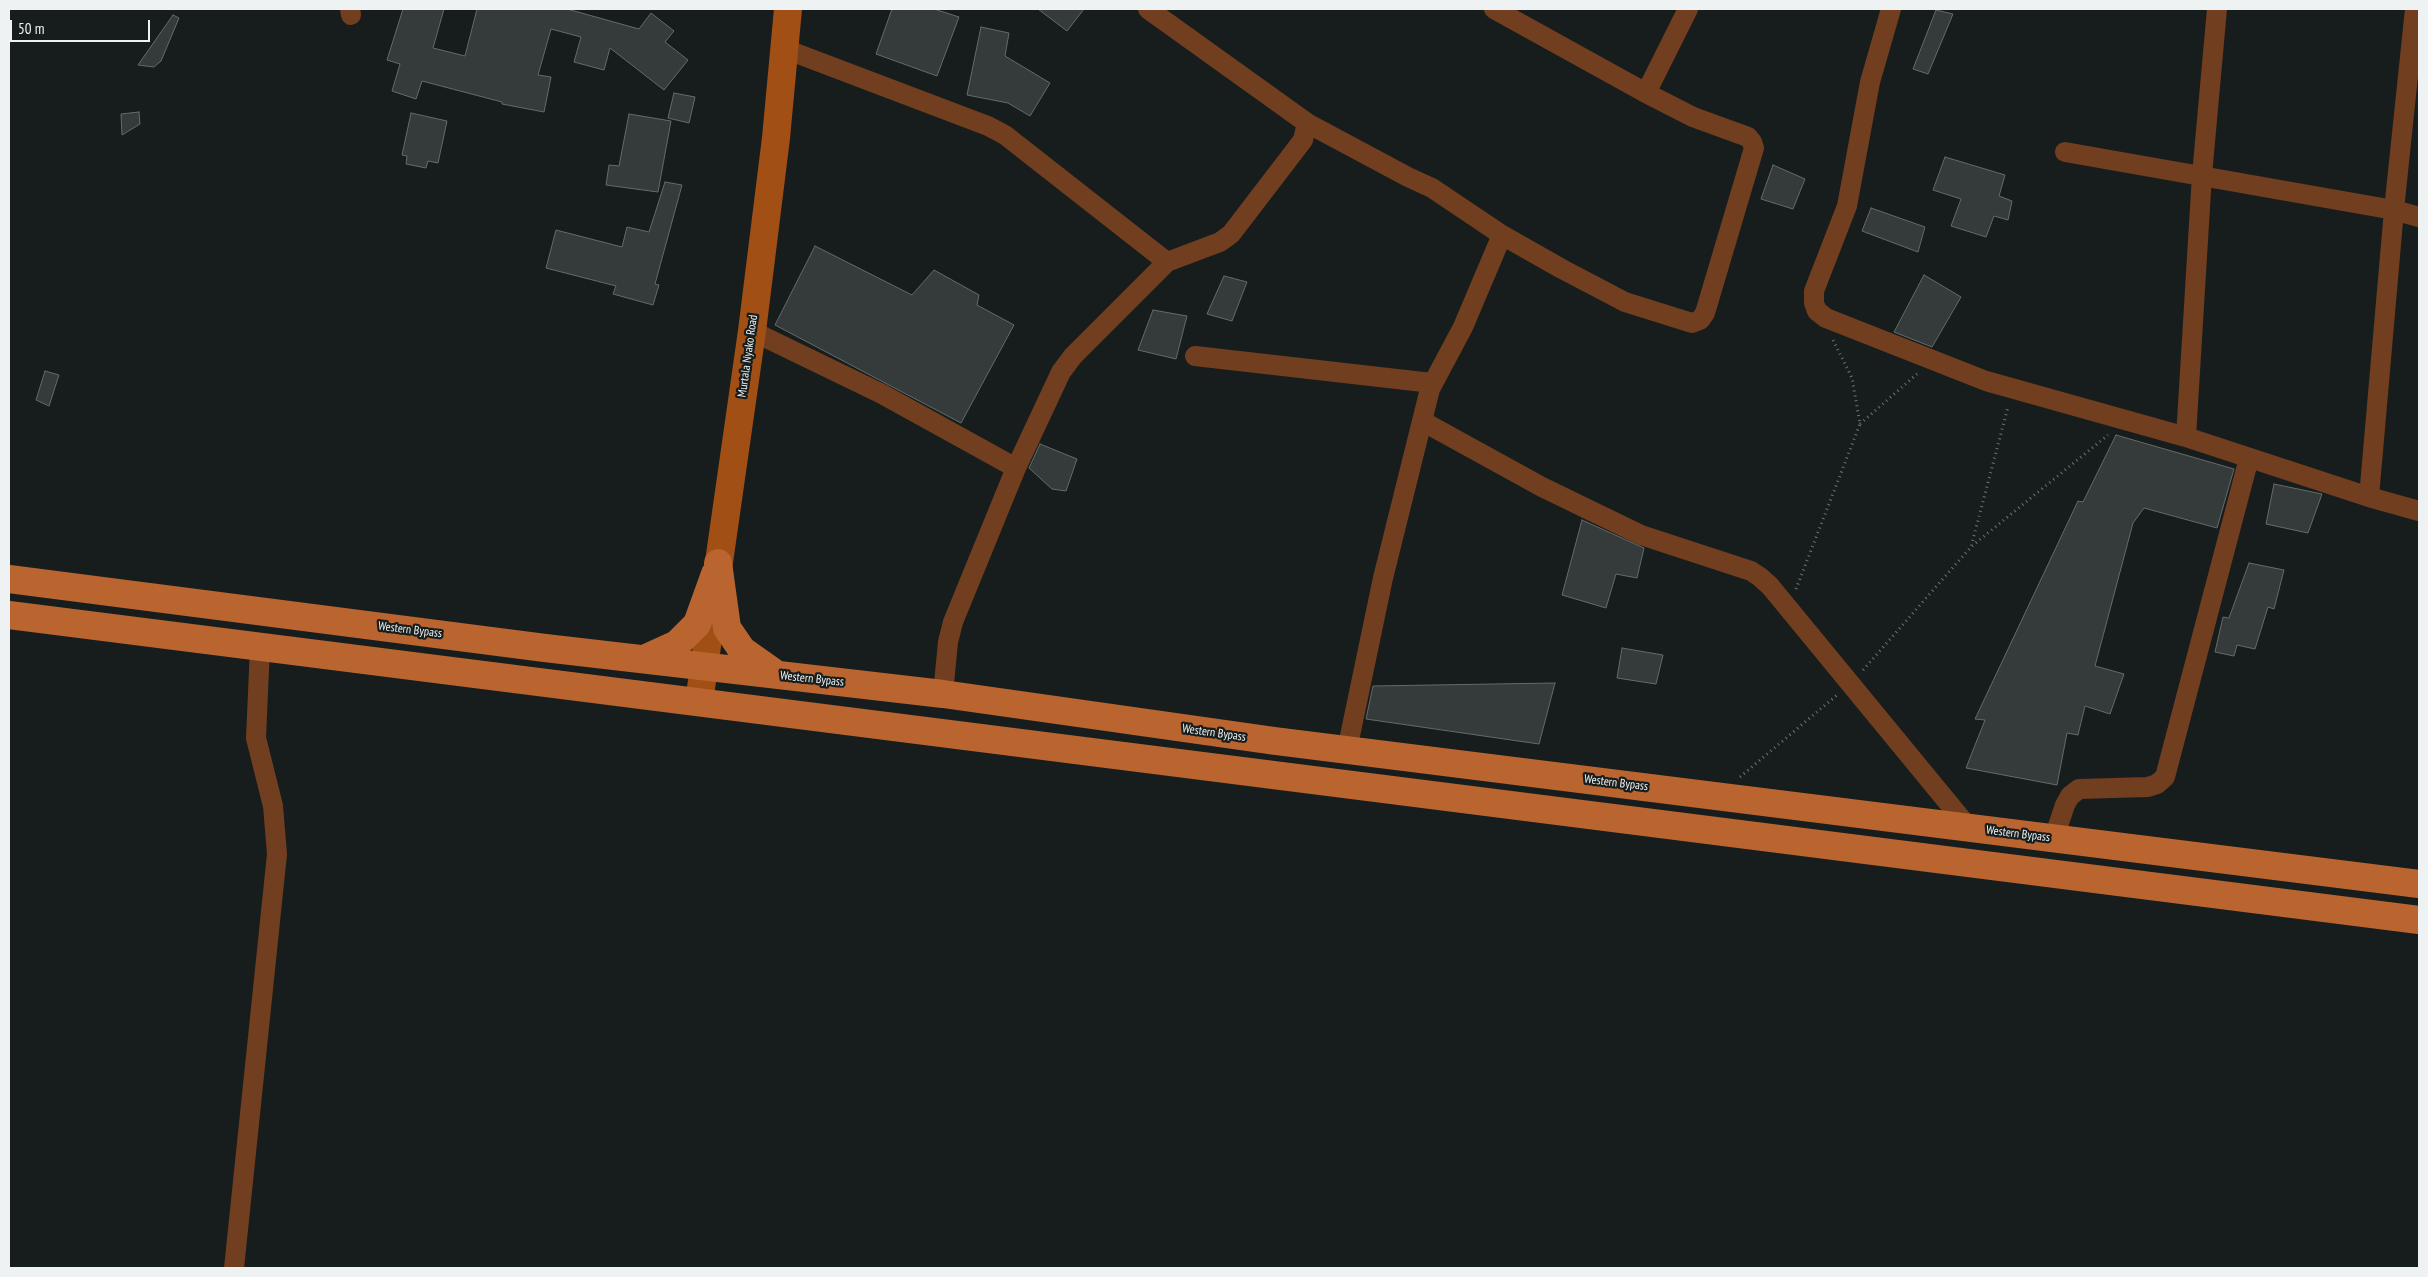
<!DOCTYPE html>
<style>
body{margin:0}
#map{position:relative;width:2428px;height:1277px;overflow:hidden;background:#171d1c;font-family:"PT Sans Narrow",sans-serif}
canvas{display:block}
.frame{position:absolute;inset:0;border:10px solid #eef2f2;pointer-events:none}
.scale{position:absolute;left:10px;top:20px;width:140px;height:22px;box-sizing:border-box;border:2px solid #eef2f2;border-top:0;padding-left:6px;font-size:15px;line-height:18px;white-space:nowrap;color:#eef2f2;-webkit-text-stroke:4px #171d1c;paint-order:stroke}
</style>
<div id="map">
<canvas width="2428" height="1277"></canvas>
<div class="frame"></div>
<div class="scale">50 m</div>
</div>
<script>
const context = document.querySelector('canvas').getContext('2d');
context.lineJoin = 'round';
function paint(path, color) { context.fillStyle = color; context.fill(path, 'evenodd'); }
const shape = rows => new Path2D(rows.map(r => 'M' + r).join(''));
function trace(path, color, width, dash) { context.strokeStyle = color; context.lineWidth = width; context.lineCap = dash ? 'butt' : 'round'; context.setLineDash(dash || []); context.stroke(path); }
function drawText(font, color, halo, rows, align = 'center') {
  context.font = font + ' "PT Sans Narrow",sans-serif'; context.lineWidth = 4.5; context.setLineDash([]); context.textBaseline = 'middle'; context.strokeStyle = halo; context.fillStyle = color; for (const [text, x, y, turn = 0] of rows) {
    context.save(); context.translate(x, y); context.rotate((+turn || 0) * Math.PI / 180); context.textAlign = isNaN(turn) ? turn : align; if (halo) context.strokeText(text, 0, 0); context.fillText(text, 0, 0); context.restore();
  }
}
const building = shape([
 [403,9,444,9,433,48,465,56,477,9,567,9,639,29,651,13,674,31,665,42,688,60,664,90,610,48,604,70,574,62,581,37,551,29,538,75,551,77,544,112,502,104,502,102,422,81,416,99,392,91,400,64,387,60,403,9],
 [892,9,934,9,959,17,937,76,876,54,892,9],
 [1038,9,1084,9,1067,31,1038,9],
 [1936,10,1953,14,1928,74,1913,69,1936,10],
 [173,15,179,18,161,61,154,67,138,65,173,15],
 [981,27,1009,33,1005,56,1050,83,1030,116,1008,103,967,95,981,27],
 [674,93,695,97,689,123,668,118,674,93],
 [139,112,140,124,122,135,121,114,139,112],
 [411,113,447,121,438,163,428,161,426,168,406,164,407,156,402,155,411,113],
 [629,114,671,121,658,192,606,185,609,165,619,166,629,114],
 [1945,157,2005,175,1999,196,2012,201,2008,220,1994,216,1986,237,1951,226,1961,199,1933,190,1945,157],
 [1773,165,1805,179,1793,209,1761,199,1773,165],
 [665,182,682,185,655,284,659,285,653,305,613,294,616,286,546,268,556,230,622,247,627,227,649,232,665,182],
 [1871,208,1925,227,1918,252,1862,231,1871,208],
 [815,246,912,295,934,270,979,295,977,305,1014,325,961,423,775,325,815,246],
 [1924,275,1961,297,1932,347,1894,332,1924,275],
 [1224,276,1247,282,1232,321,1207,314,1224,276],
 [1153,310,1187,316,1176,359,1138,350,1153,310],
 [45,371,59,375,49,406,36,400,45,371],
 [2116,435,2234,469,2217,528,2144,508,2133,523,2095,666,2124,674,2110,714,2085,706,2078,735,2067,733,2057,785,1966,768,1985,720,1975,719,2078,501,2083,502,2116,435],
 [1040,444,1077,459,1066,491,1052,489,1029,468,1040,444],
 [2274,484,2322,494,2308,533,2266,524,2274,484],
 [1582,520,1644,548,1637,578,1616,574,1606,608,1562,595,1582,520],
 [2249,563,2284,570,2274,609,2268,607,2255,649,2237,645,2234,656,2215,652,2223,617,2229,618,2249,563],
 [1622,648,1663,655,1656,684,1617,678,1622,648],
 [1555,683,1539,744,1366,719,1373,686,1555,683]
]);
paint(building, '#353b3a');
trace(building, '#646b6a', 1);
trace(shape([
 [1860,424,1917,374],
 [1972,546,2108,435],
 [1796,589,1860,424,1852,378,1833,340],
 [1863,670,1971,547,2008,407],
 [1740,777,1837,695]
]), '#6f7474', 3, [1, 4]);
trace(shape([
 [350,9,351,15],
 [1148,9,1307,123,1408,177,1432,188,1502,235,1562,269,1625,302,1692,323,1700,320,1705,313,1754,148,1752,142,1748,137,1693,117,1646,93,1494,9],
 [1891,9,1870,82,1847,206,1814,291,1814,303,1817,311,1826,318,1986,381,2186,437,2369,497,2419,511],
 [785,49,988,126,1005,135,1167,262],
 [1646,93,1688,9],
 [2065,152,2394,210,2419,217],
 [752,331,882,394,1016,468],
 [1195,356,1432,383],
 [1422,421,1542,487,1641,535,1751,571,1760,577,1770,586,1969,828],
 [2186,437,2202,175,2217,9],
 [2369,497,2394,210,2415,9],
 [943,694,948,642,953,622,1016,468,1061,372,1073,356,1167,262,1220,242,1231,234,1303,140,1307,123],
 [1347,750,1383,578,1430,389,1463,327,1502,235],
 [2054,838,2065,805,2070,796,2079,789,2148,787,2157,784,2165,777,2249,458],
 [234,1268,277,854,273,806,256,738,260,647]
]), '#713e1f', 20);
trace(shape([
 [699,702,752,331,776,138,788,9]
]), '#a14f15', 28);
trace(shape([
 [718,563,727,628,742,650,776,674],
 [9,579,545,648,943,694,1275,741,2419,884],
 [9,615,2419,920],
 [644,659,677,644,697,624,715,574]
]), '#ba6530', 28);
drawText('12px', '#eef2f2', '#171d1c', [
 ["Murtala Nyako Road",748,356,-82],
 ["Western Bypass",410,630,7],
 ["Western Bypass",812,679,6],
 ["Western Bypass",1214,733,8],
 ["Western Bypass",1616,783,7],
 ["Western Bypass",2018,834,7]
]);
</script>
